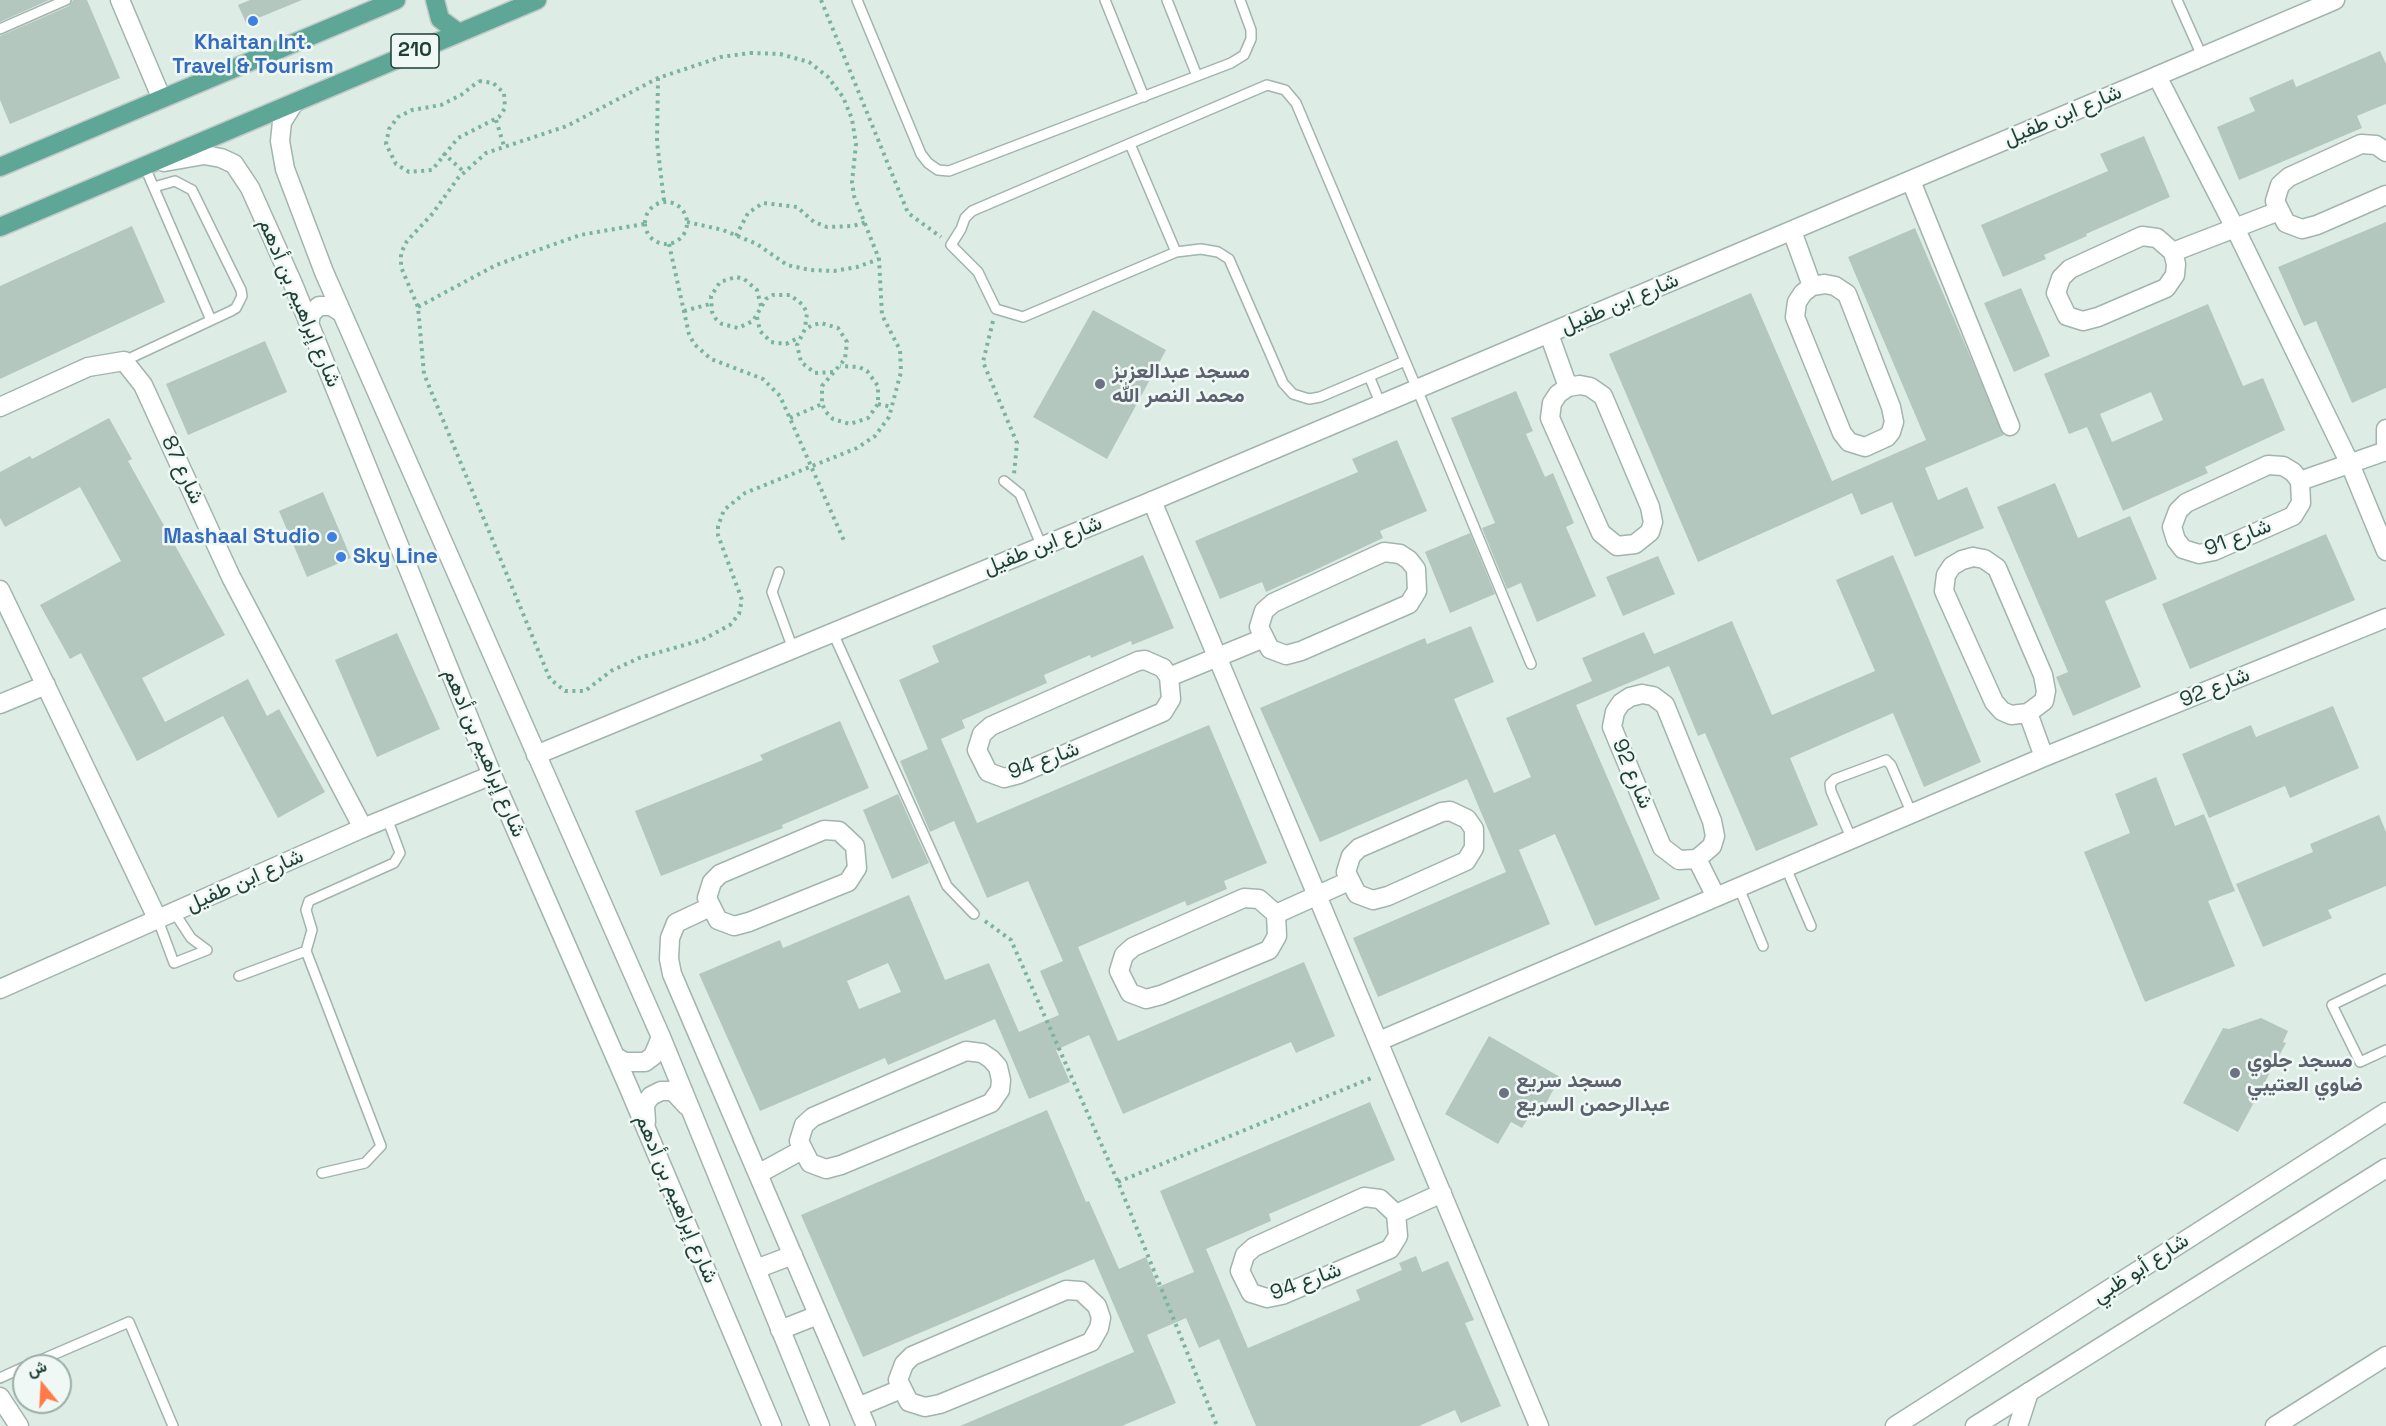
<!DOCTYPE html>
<meta charset="utf-8">
<style>
body{margin:0}
#map{position:relative;width:2386px;height:1426px;overflow:hidden;background:#deece6;font-family:"Space Grotesk",Vazirmatn,sans-serif}
canvas{display:block}
.north{position:absolute;left:12px;top:1354px;width:60px;height:60px;box-sizing:border-box;background:#eff8f4;border:2px solid #9baea8;border-radius:50%;rotate:342deg;font-size:16px;font-weight:700;line-height:24px;text-align:center;color:#1e3e36}
.north::after{content:'';display:block;margin:auto;width:21px;height:27px;background:#ff7c49;clip-path:polygon(50% 0,100% 100%,50% 72%,0 100%)}
</style>
<div id="map">
<canvas width="2386" height="1426"></canvas>
<div class="north">ش</div>
</div>
<script>
const context = document.querySelector('canvas').getContext('2d');
context.lineJoin = 'round';
function paint(path, color) { context.fillStyle = color; context.fill(path, 'evenodd'); }
const shape = rows => new Path2D(rows.map(r => 'M' + r).join(''));
function trace(path, color, width, dash) { context.strokeStyle = color; context.lineWidth = width; context.lineCap = dash ? 'butt' : 'round'; context.setLineDash(dash || []); context.stroke(path); }
function drawText(font, color, halo, rows, align = 'center') {
  context.font = font + ' "Space Grotesk",Vazirmatn,sans-serif'; context.lineWidth = 5; context.setLineDash([]); context.textBaseline = 'middle'; context.strokeStyle = halo; context.fillStyle = color; for (const [text, x, y, turn = 0] of rows) {
    context.save(); context.translate(x, y); context.rotate((+turn || 0) * Math.PI / 180); context.textAlign = isNaN(turn) ? turn : align; if (halo) context.strokeText(text, 0, 0); context.fillText(text, 0, 0); context.restore();
  }
}
paint(shape([
 [0,0,49,0,0,22],
 [73,0,87,0,120,78,10,124,0,100,0,36,69,6],
 [250,0,302,0,246,23,238,5],
 [2380,51,2386,64,2386,104,2357,116,2362,128,2239,180,2217,127,2255,111,2249,98,2293,79,2296,87],
 [2144,136,2170,197,2086,234,2087,236,2044,255,2046,259,2003,277,1981,225,2108,171,2100,154],
 [2386,222,2386,388,2352,403,2316,321,2304,326,2278,267],
 [132,226,165,302,0,379,0,286],
 [1915,228,2004,435,1925,468,1938,500,1967,487,1984,528,1915,557,1892,502,1861,515,1852,493,1698,562,1609,354,1751,293,1832,481,1926,440,1848,257],
 [2021,288,2050,356,2014,372,1984,303],
 [2208,304,2243,386,2263,378,2285,430,2205,467,2208,473,2123,511,2087,427,2069,434,2044,374],
 [2151,392,2163,420,2112,442,2100,414],
 [1093,310,1166,350,1107,459,1033,417],
 [265,341,287,392,188,435,166,384],
 [1516,391,1533,431,1526,434,1545,477,1553,473,1574,523,1566,527,1596,596,1537,622,1521,583,1507,589,1482,528,1495,523,1451,418],
 [109,418,132,459,128,461,225,635,142,678,165,722,248,679,267,716,279,709,325,792,278,818,223,716,137,761,81,653,70,659,40,605,121,561,80,487,5,527,0,518,0,472,30,456,32,459],
 [1397,440,1427,511,1380,531,1383,538,1311,572,1266,592,1262,582,1220,599,1195,541,1358,472,1352,459],
 [2055,483,2078,538,2130,516,2157,579,2105,601,2141,687,2073,716,2056,677,2068,672,1997,507],
 [323,492,351,558,307,577,279,511],
 [1470,533,1495,594,1450,613,1425,552],
 [2326,534,2355,600,2190,669,2162,604],
 [1143,555,1174,628,1132,645,1131,641,1091,658,1090,655,1044,675,1047,683,962,720,965,728,941,739,977,823,1209,725,1267,863,1224,881,1227,889,1187,906,1185,901,1078,947,1118,1041,1304,962,1335,1036,1296,1053,1291,1042,1123,1114,1089,1035,1056,1050,1070,1082,1029,1099,995,1019,888,1065,885,1058,760,1111,699,974,780,940,783,948,909,895,945,980,989,963,1019,1032,1059,1015,1040,971,1063,961,1028,881,987,898,954,821,930,832,900,761,928,749,899,680,939,662,932,646],
 [888,963,901,992,859,1009,847,981],
 [1893,555,1981,762,1924,787,1893,713,1790,758,1818,825,1756,851,1705,733,1698,736,1669,666,1576,705,1660,899,1595,926,1555,834,1519,850,1550,924,1378,997,1353,938,1506,872,1467,779,1320,842,1260,708,1425,638,1427,644,1471,626,1494,682,1454,699,1494,793,1531,777,1506,718,1592,681,1582,658,1644,632,1654,654,1732,621,1772,715,1875,671,1836,580],
 [1658,556,1675,594,1623,616,1606,577],
 [397,633,440,729,377,757,335,660],
 [2333,706,2359,768,2290,798,2285,786,2209,818,2182,754,2251,725,2256,737],
 [840,721,869,788,782,825,783,828,661,876,635,811,763,760,760,755],
 [2156,777,2175,826,2204,814,2235,891,2208,901,2235,966,2145,1002,2084,852,2130,833,2115,794],
 [898,794,929,863,892,879,863,810],
 [2379,815,2386,832,2386,886,2328,910,2332,918,2263,947,2236,884,2313,852,2310,844],
 [2261,1018,2288,1031,2283,1042,2286,1043,2238,1132,2183,1103,2223,1028,2229,1029],
 [1489,1036,1560,1077,1541,1113,1534,1109,1522,1128,1511,1122,1498,1144,1445,1114],
 [1370,1102,1395,1160,1269,1214,1271,1221,1206,1249,1248,1348,1360,1300,1356,1290,1402,1270,1399,1263,1416,1256,1422,1272,1448,1261,1474,1320,1465,1323,1501,1406,1461,1423,1455,1410,1419,1426,1256,1426,1219,1339,1199,1348,1186,1318,1147,1335,1176,1403,1122,1426,960,1426,1134,1352,1094,1259,863,1357,801,1215,1047,1110,1086,1202,1089,1201,1119,1269,1146,1257,1158,1287,1194,1272,1160,1191]
]), '#b4c7bf');
const service = shape([
 [857,0,921,154,928,163,938,170,949,171,1231,63,1244,55,1251,39,1251,30,1240,0],
 [1105,0,1144,97],
 [1167,0,1197,76],
 [2177,0,2202,56],
 [0,29,66,0],
 [1130,144,1176,252],
 [144,165,211,320],
 [124,361,231,311,236,308,242,296,241,290,192,190,175,181,154,187],
 [1405,361,1320,397,1309,399,1293,394,1283,383,1229,259,1218,252,1201,249,1176,252,1023,317,996,309,978,272,951,245,961,229,965,218,972,211,1267,85,1285,90,1296,103,1417,389,1531,664],
 [1369,376,1381,405],
 [1004,481,1020,494,1042,547],
 [779,572,772,592,793,649],
 [833,633,947,886,974,914],
 [1852,840,1831,791,1830,784,1835,779,1886,760,1891,765,1912,814],
 [1786,868,1811,926],
 [1739,888,1763,946],
 [174,912,191,938,207,950],
 [158,920,174,963,207,950],
 [306,951,381,1146,365,1163,322,1173],
 [239,976,306,951,312,930,306,910,309,901,394,863,400,853,387,818],
 [2386,979,2332,1005,2360,1062,2386,1050],
 [27,1366,129,1322,173,1426],
 [0,1378,24,1367]
]);
const minor = shape([
 [120,0,161,97],
 [2157,76,2335,0],
 [2386,152,2376,145,2361,144,2289,177,2280,185,2275,201,2286,223,2302,229,2317,225,2386,195],
 [1911,181,2010,426],
 [1792,231,1812,286],
 [2142,236,2157,238,2173,252,2176,264,2175,275,2166,288,2098,317,2083,321,2067,316,2056,293,2061,278,2070,269,2142,236],
 [2173,252,2279,211],
 [1825,284,1835,286,1847,294,1891,407,1894,422,1891,432,1887,437,1865,447,1849,442,1842,433,1795,317,1797,302,1803,293,1812,286,1825,284],
 [1549,334,1568,387],
 [1580,385,1590,387,1603,396,1650,507,1653,522,1650,532,1635,544,1617,546,1601,533,1550,418,1552,403,1558,394,1568,387,1580,385],
 [0,407,88,367,124,361,143,385,231,577,363,828],
 [2386,429,2386,443],
 [2268,465,2283,466,2293,472,2300,481,2301,503,2293,516,2214,551,2199,554,2183,549,2176,540,2172,527,2178,511,2186,503,2268,465],
 [2300,481,2386,451],
 [1152,501,1539,1426],
 [1384,552,1400,554,1409,560,1416,569,1417,591,1409,604,1301,651,1286,655,1270,649,1259,627,1264,611,1273,603,1384,552],
 [1973,557,1984,559,1997,568,2043,675,2046,691,2044,701,2028,713,2011,715,2002,711,1994,702,1944,591,1946,575,1952,566,1962,560,1973,557],
 [0,590,158,920],
 [1145,660,1163,668,1169,677,1171,699,1163,712,1019,774,1004,778,988,772,977,750,982,734,991,726,1138,661,1145,660],
 [1169,677,1264,638],
 [1642,694,1653,696,1665,705,1712,821,1715,836,1712,846,1697,859,1679,860,1662,847,1612,727,1615,712,1621,703,1630,697,1642,694],
 [0,704,46,685],
 [2028,713,2044,757],
 [1450,811,1467,819,1474,829,1474,848,1466,861,1388,896,1373,900,1357,894,1346,872,1351,856,1359,848,1442,812,1450,811],
 [824,830,839,831,855,846,857,868,848,882,749,922,734,926,718,920,707,898,712,882,720,874,824,830],
 [1697,859,1716,897],
 [1244,898,1259,899,1276,914,1277,936,1269,950,1161,995,1146,999,1130,993,1119,971,1124,955,1133,947,1244,898],
 [710,907,676,923,670,938,669,959,672,974,866,1426],
 [1276,914,1349,881],
 [1379,1041,2044,757,2386,618],
 [966,1051,982,1053,991,1059,998,1067,1001,1080,1000,1090,991,1103,841,1165,826,1169,810,1163,799,1141,804,1125,813,1117,966,1051],
 [758,1174,802,1150],
 [1364,1197,1380,1199,1396,1214,1398,1236,1390,1249,1282,1295,1267,1298,1251,1293,1240,1271,1245,1255,1254,1247,1364,1197],
 [1396,1214,1442,1193],
 [756,1269,793,1255],
 [1066,1290,1081,1291,1097,1306,1101,1318,1099,1328,1091,1342,940,1404,925,1407,909,1402,898,1380,904,1364,912,1356,1066,1290],
 [780,1330,818,1315],
 [0,1397,19,1426],
 [858,1407,901,1389],
 [2018,1426,2029,1392],
 [2275,1426,2386,1356]
]);
const tertiary = shape([
 [294,103,282,122,280,141,285,169,324,272,661,1037,820,1426],
 [164,162,204,155,221,158,234,164,250,188,293,284,492,775,628,1086,772,1426],
 [309,326,311,314,319,306,331,306,342,313],
 [536,755,1152,501,2157,76,2235,228,2350,464,2386,551],
 [0,989,363,828,492,775],
 [616,1057,625,1062,645,1062,653,1056,661,1037],
 [646,1122,645,1104,651,1096,661,1091,673,1091,687,1106],
 [1895,1426,2386,1112],
 [1975,1426,2386,1168]
]);
const primary = shape([
 [435,0,440,19,459,33],
 [0,167,396,0],
 [0,227,537,0]
]);
trace(service, '#a1b4ae', 12);
trace(minor, '#a1b4ae', 21);
trace(tertiary, '#a1b4ae', 21);
trace(primary, '#c0c9c7', 21);
trace(shape([
 [821,0,908,213,941,237],
 [750,53,780,54,809,62,828,77,843,97,852,119,856,144,852,182,854,196,879,259,882,315,900,350,901,372,889,417,875,436,857,448,745,493,724,510,718,526,718,535,742,600,739,614,730,625,702,640,639,658,611,671,585,691,565,691,550,679,424,374,418,307,401,267,401,253,407,241,433,213,458,178,486,153,567,126,658,78,721,57,750,53],
 [658,78,657,142,664,201],
 [479,81,493,83,504,93,505,108,499,117,458,138,432,170,409,172,396,164,386,144,389,129,398,117,412,110,441,105,461,95,479,81],
 [496,120,504,146],
 [443,153,464,172],
 '645 223a21 21 0 1 1 42 0a21 21 0 1 1-42 0Z',
 [687,222,723,230,757,244,787,265,810,270,834,271,857,267,879,259],
 [736,236,748,213,763,203,797,207,814,222,827,227,853,226,866,222],
 [669,244,689,334,694,344,711,359,763,379,780,396,845,543],
 [761,306,757,290,744,279,736,277,720,282,711,296,712,312,716,319,722,324,738,328,753,321,766,299,773,295,790,295,803,305,807,313,805,328],
 [418,307,496,265,580,235,644,224],
 [684,311,710,304],
 [757,317,760,331,771,342,786,344,800,337],
 [993,321,983,362,1017,443,1014,474],
 [833,372,815,373,801,362,797,345,805,329,813,325,821,323,838,328,847,342,845,359,822,386,822,404,826,412,833,419,850,424,868,418,878,404,878,386,867,371,859,367,840,366],
 [878,404,892,407],
 [790,418,822,404],
 [985,921,1011,940,1118,1182,1217,1426],
 [1118,1182,1374,1077]
]), '#7bb3a3', 4, [3, 4.5]);
trace(service, '#fff', 9);
trace(minor, '#fff', 18);
trace(tertiary, '#fff', 18);
trace(primary, '#5ea796', 18);
for (const [x, y, r, color] of [
 [253,21,6,"#3f7fe0"],
 [1100,384,6,"#6b7280"],
 [332,537,6,"#3f7fe0"],
 [341,557,6,"#3f7fe0"],
 [2235,1073,6,"#6b7280"],
 [1504,1093,6,"#6b7280"]
]) { const dot = new Path2D(); dot.arc(x, y, r, 0, 2 * Math.PI); context.fillStyle = color; context.fill(dot); trace(dot, '#eff8f4', 2); }
for (const [x, y, w] of [
 [415,51,48]
]) { const box = new Path2D(); box.roundRect(x - w / 2, y - 17, w, 34, 4.5); context.fillStyle = '#eff8f4'; context.fill(box); trace(box, '#1e3e36', 1.5); }
drawText('bold 20px', '#1e3e36', null, [
 ["210",415,51]
]);
drawText('bold 21px', '#366cbe', '#eff8f4', [
 ["Khaitan Int.",253,43],
 ["Travel & Tourism",253,67],
 ["Mashaal Studio",320,537,"right"],
 ["Sky Line",353,557,"left"]
]);
drawText('21px', '#1e3e36', '#eff8f4', [
 ["شارع ابن طفيل",2063,116,-23],
 ["شارع إبراهيم بن أدهم",299,303,67],
 ["شارع ابن طفيل",1620,304,-23],
 ["شارع 87",182,470,65],
 ["شارع 91",2238,538,-21],
 ["شارع ابن طفيل",1043,546,-22],
 ["شارع 92",2215,688,-22],
 ["شارع إبراهيم بن أدهم",484,753,67],
 ["شارع 94",1044,761,-20],
 ["شارع 92",1632,774,67],
 ["شارع ابن طفيل",245,881,-24],
 ["شارع إبراهيم بن أدهم",676,1199,67],
 ["شارع أبو ظبي",2141,1269,-33],
 ["شارع 94",1306,1282,-20]
]);
drawText('bold 21px', '#5b616d', '#eff8f4', [
 ["مسجد عبدالعزيز",1112,372],
 ["محمد النصر الله",1112,396],
 ["مسجد جلوي",2247,1061],
 ["ضاوي العتيبي",2247,1085],
 ["مسجد سريع",1516,1081],
 ["عبدالرحمن السريع",1516,1105]
], 'left');
</script>
